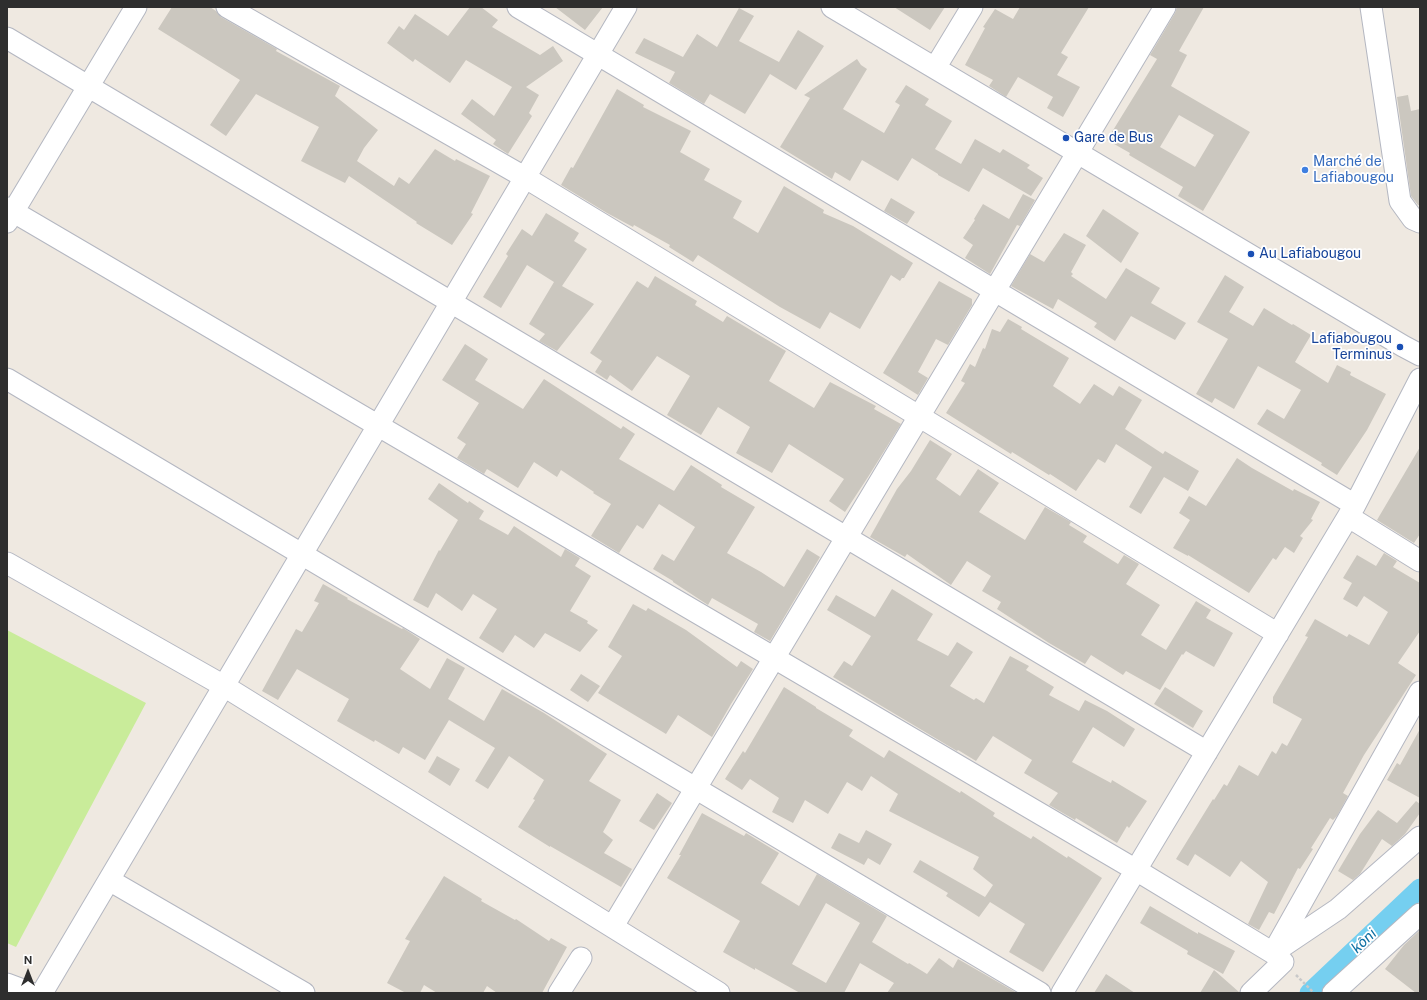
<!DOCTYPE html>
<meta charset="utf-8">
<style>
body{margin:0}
#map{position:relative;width:1427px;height:1000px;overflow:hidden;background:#efe9e1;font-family:"Public Sans",sans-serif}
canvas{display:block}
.frame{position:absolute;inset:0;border:8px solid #2e2e2e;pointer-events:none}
.north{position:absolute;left:8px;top:952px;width:40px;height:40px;-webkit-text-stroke:3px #fff;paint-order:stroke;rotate:0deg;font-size:11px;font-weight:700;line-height:16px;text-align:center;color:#2e2e2e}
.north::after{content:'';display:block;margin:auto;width:14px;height:18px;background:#2e2e2e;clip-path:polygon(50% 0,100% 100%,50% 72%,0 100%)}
</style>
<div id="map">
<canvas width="1427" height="1000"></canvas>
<div class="frame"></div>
<div class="north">N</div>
</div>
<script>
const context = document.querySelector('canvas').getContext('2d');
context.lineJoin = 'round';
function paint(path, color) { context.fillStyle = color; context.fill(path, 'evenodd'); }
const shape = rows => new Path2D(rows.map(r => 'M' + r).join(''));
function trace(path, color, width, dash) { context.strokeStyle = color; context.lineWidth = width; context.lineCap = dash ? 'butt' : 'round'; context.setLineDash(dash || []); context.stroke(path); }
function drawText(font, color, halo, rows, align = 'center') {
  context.font = font + ' "Public Sans",sans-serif'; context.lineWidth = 3.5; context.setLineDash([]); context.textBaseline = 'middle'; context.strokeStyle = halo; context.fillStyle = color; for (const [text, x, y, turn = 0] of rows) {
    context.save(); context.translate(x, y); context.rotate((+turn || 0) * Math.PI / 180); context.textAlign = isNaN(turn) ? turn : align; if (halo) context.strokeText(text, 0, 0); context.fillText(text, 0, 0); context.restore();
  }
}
paint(shape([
 [7,630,146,703,16,947,7,943]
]), '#c9ec9a');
trace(shape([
 [1309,993,1420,888]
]), '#75cff0', 19);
paint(shape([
 [172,7,210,7,216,11,221,17,277,49,276,51,340,86,335,96,378,130,364,148,357,161,394,186,399,177,409,184,435,149,455,161,456,159,490,176,471,213,473,214,452,245,416,223,417,222,349,176,345,183,301,161,319,127,256,94,226,136,210,125,240,80,158,29],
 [470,7,481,7,498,20,492,27,540,55,553,46,563,61,526,87,539,95,529,113,532,116,508,154,493,144,496,140,461,114,472,99,494,116,512,87,466,60,450,83,415,59,413,62,387,43,399,26,404,30,415,14,448,36],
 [555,7,603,7,585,30],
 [894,7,945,7,930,30],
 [1020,7,1089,7,1061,53,1068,57,1057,75,1080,87,1063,117,1047,108,1053,97,1018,77,1006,97,989,86,993,80,965,65,985,28,983,27,995,9,1013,19],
 [1177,7,1204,7,1179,51,1187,55,1171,86,1250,132,1203,211,1178,196,1183,187,1129,155,1130,153,1107,140,1157,59,1150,55,1175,13],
 [1179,115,1214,135,1195,167,1160,147],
 [739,8,754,16,739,41,779,62,798,30,824,46,796,90,770,74,745,114,710,94,704,104,669,83,675,72,635,53,644,38,683,57,697,34,717,47],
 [857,59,861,65,867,69,843,109,884,133,900,105,895,102,906,85,929,99,925,105,952,121,935,149,961,164,975,139,1000,153,1003,149,1030,165,1027,168,1043,178,1031,196,983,168,969,192,938,175,938,174,912,158,898,181,862,160,850,181,835,172,832,179,780,147,810,98,804,95],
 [617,89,644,105,643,107,691,131,680,152,710,169,704,180,742,201,733,218,758,233,784,186,824,210,823,213,853,226,913,263,904,278,902,278,900,281,891,275,860,329,830,312,820,329,780,307,698,255,693,262,669,247,670,245,634,225,633,227,607,213,561,185,571,167,573,168],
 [1408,95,1411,111,1420,109,1420,205,1418,205,1411,196,1397,97],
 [1023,194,1035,200,1020,226,1017,225,990,274,965,258,973,245,963,238,975,220,974,219,983,204,1009,219],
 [891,198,915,212,907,224,884,211],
 [1103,209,1139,233,1121,263,1086,236],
 [546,213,579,233,574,241,587,249,562,286,594,304,557,351,539,341,545,334,529,324,554,282,527,265,501,308,483,297,508,256,506,254,522,229,532,236],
 [1064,233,1086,245,1071,272,1073,274,1071,276,1106,299,1126,268,1160,288,1151,303,1186,323,1175,340,1131,316,1115,341,1094,327,1097,323,1058,299,1053,309,1011,286,1030,254,1044,262],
 [1225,275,1244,287,1229,312,1253,326,1264,308,1292,325,1293,324,1311,335,1295,362,1328,383,1337,365,1351,372,1350,375,1386,394,1367,430,1337,475,1321,465,1322,463,1257,424,1267,409,1284,419,1301,390,1258,366,1234,409,1215,398,1212,403,1196,394,1228,339,1197,322],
 [655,276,697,301,695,305,723,322,727,316,786,351,769,381,814,408,830,382,876,406,874,409,901,424,868,477,845,512,829,501,844,479,789,444,772,473,736,453,750,427,718,407,701,435,667,415,690,376,657,356,632,391,610,375,607,380,595,372,602,361,590,353,637,281,648,288],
 [939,281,972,299,972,305,948,345,936,339,918,372,928,378,918,395,883,373],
 [1008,319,1022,327,1021,329,1069,358,1053,386,1080,404,1094,384,1113,396,1119,386,1142,400,1125,429,1163,454,1165,451,1199,471,1188,491,1164,477,1141,514,1129,507,1152,467,1116,444,1105,463,1098,459,1076,491,1050,474,1049,475,1012,452,1011,454,946,413,965,383,961,381,970,364,975,367,983,348,985,349,992,329,1000,332],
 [465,344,488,359,475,380,523,409,544,379,621,429,623,426,635,434,619,459,674,491,691,465,722,485,721,487,755,507,727,553,761,572,784,587,807,549,820,557,770,641,754,632,758,624,712,598,708,605,673,582,673,581,653,569,662,554,674,561,695,527,659,504,643,529,637,525,619,553,591,536,611,504,593,493,594,492,561,470,557,477,534,462,518,488,487,469,484,474,457,458,466,444,457,438,479,403,442,380],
 [930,440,952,454,936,479,960,496,978,469,999,483,979,512,1025,540,1045,507,1071,522,1069,525,1087,536,1083,542,1118,564,1124,555,1139,564,1126,584,1160,605,1141,635,1166,650,1196,601,1211,610,1206,618,1233,633,1214,667,1186,651,1183,655,1182,654,1160,690,1126,671,1123,675,1091,655,1085,664,1049,643,997,609,1001,602,982,591,991,576,967,561,951,585,907,554,905,557,870,537,897,489,911,471],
 [1420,447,1420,534,1414,543,1377,520],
 [1237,458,1252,468,1293,491,1294,489,1320,502,1311,519,1313,520,1300,536,1303,538,1294,553,1285,547,1276,560,1273,558,1249,593,1188,555,1188,556,1173,548,1190,520,1179,513,1189,496,1206,506],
 [439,483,468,503,469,501,484,511,479,519,508,535,514,526,561,557,565,549,580,558,575,566,591,576,570,611,588,621,587,623,598,630,580,652,545,633,534,648,515,635,503,653,479,638,497,609,473,594,462,611,436,593,428,608,413,600,439,550,440,551,458,520,428,499],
 [1384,553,1397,561,1393,567,1420,583,1420,631,1398,663,1416,675,1364,755,1343,793,1348,796,1337,816,1333,820,1330,818,1311,848,1313,849,1300,869,1298,868,1274,914,1269,912,1259,930,1248,924,1268,882,1241,861,1230,877,1195,854,1188,866,1176,859,1213,799,1214,800,1224,784,1227,786,1239,765,1258,776,1272,751,1276,754,1282,743,1287,746,1302,719,1273,703,1273,697,1308,637,1305,636,1315,619,1347,637,1349,634,1369,645,1388,612,1364,596,1357,607,1343,599,1352,583,1343,578,1357,555,1376,566],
 [323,584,348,598,347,599,402,629,403,628,420,639,400,669,430,689,447,658,465,668,448,699,484,721,502,689,544,713,607,754,589,781,621,800,603,832,613,840,604,853,632,869,621,887,550,846,550,847,518,827,535,800,533,799,544,780,509,756,488,789,475,781,495,748,449,720,425,760,403,747,399,754,375,740,374,742,337,721,349,699,297,669,278,700,262,691,296,629,302,632,319,603,314,601],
 [892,589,933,614,917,640,948,656,957,642,973,652,950,686,974,700,976,698,984,703,1010,656,1029,666,1026,670,1054,687,1049,695,1079,711,1085,700,1107,711,1135,729,1124,747,1093,727,1072,762,1111,783,1112,780,1147,801,1129,828,1127,826,1117,843,1076,818,1075,820,1049,805,1058,793,1024,773,1032,760,993,736,976,761,958,750,957,751,833,677,844,661,852,666,871,636,827,610,836,595,875,617],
 [633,604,646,611,648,608,686,630,737,667,741,661,753,669,731,704,712,737,678,715,666,734,598,693,622,656,608,647],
 [581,674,600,686,588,702,570,690],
 [784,687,816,707,816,708,853,730,849,736,884,758,889,750,960,793,961,791,995,813,993,816,1031,839,1033,836,1067,858,1068,856,1102,878,1043,972,1009,952,1025,924,990,902,979,917,946,896,948,893,913,872,920,860,985,897,993,885,973,869,979,857,889,811,898,794,871,776,862,791,847,782,828,814,805,800,793,823,772,812,779,798,750,779,742,790,725,779,743,751,745,753],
 [1165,687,1203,711,1193,728,1154,704],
 [1420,729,1420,798,1387,780,1397,763,1400,765],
 [437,756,460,769,450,786,428,772],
 [657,793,672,803,654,830,639,821],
 [1416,801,1420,804,1420,813,1405,834,1392,846,1382,839,1360,874,1353,880,1338,871,1360,834,1378,810,1397,823],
 [702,813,744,836,746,833,779,853,761,883,799,906,817,874,887,916,872,942,908,964,909,963,927,974,939,958,953,968,958,959,1017,993,887,993,894,983,860,963,844,993,800,993,755,968,755,970,723,952,740,921,667,878,681,855,679,855],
 [826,903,860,923,826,983,792,964],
 [866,830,892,844,880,865,868,858,864,865,831,848,839,833,859,843],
 [444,876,482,899,481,901,515,920,516,919,549,941,551,938,567,947,542,993,497,993,487,986,483,993,437,993,424,985,420,993,406,993,387,983,410,941,405,939],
 [1150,906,1198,934,1198,932,1235,951,1223,974,1187,954,1188,951,1140,923],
 [1420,930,1420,993,1416,993,1385,969,1404,945],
 [1214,970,1239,992,1239,993,1200,993],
 [1106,974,1135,993,1094,993]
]), '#cbc7bf');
const street = shape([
 [227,7,526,178,1278,634],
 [518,7,1355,505],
 [832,7,1403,346,1420,355],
 [1371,7,1400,201,1413,219,1420,222],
 [7,38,1207,752],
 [935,68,972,7],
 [7,208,1136,870,1273,953,1283,962,1251,993],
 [7,222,136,7],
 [7,379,1040,993],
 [1349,517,1420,561],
 [7,563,224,686,719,993],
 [109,880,304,993],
 [613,926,1165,7],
 [1277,950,1338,909,1420,837],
 [1273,953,1420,692],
 [7,984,31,993],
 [42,993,626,7],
 [559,993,581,958],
 [1062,993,1355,505,1420,379],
 [1333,993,1420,914]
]);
trace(street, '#b4b7c1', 23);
trace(shape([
 [1296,975,1314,993]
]), '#c9c9c9', 2.5, [3, 2]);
trace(street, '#fff', 21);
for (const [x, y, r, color] of [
 [1066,138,4,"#1a4fb4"],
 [1305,170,4,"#3f7fe0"],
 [1251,254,4,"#1a4fb4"],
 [1400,347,4,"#1a4fb4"]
]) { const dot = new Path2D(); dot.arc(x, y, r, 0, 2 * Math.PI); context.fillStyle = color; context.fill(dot); trace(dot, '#fff', 1.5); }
drawText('14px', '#164399', '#fff', [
 ["Gare de Bus",1074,138],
 ["Au Lafiabougou",1259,254],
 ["Lafiabougou",1392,339,"right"],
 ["Terminus",1392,355,"right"]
], 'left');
drawText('14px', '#366cbe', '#fff', [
 ["Marché de",1313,162],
 ["Lafiabougou",1313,178]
], 'left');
drawText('italic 15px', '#0d6fa3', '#fff', [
 ["kôni",1364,941,-43]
]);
</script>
